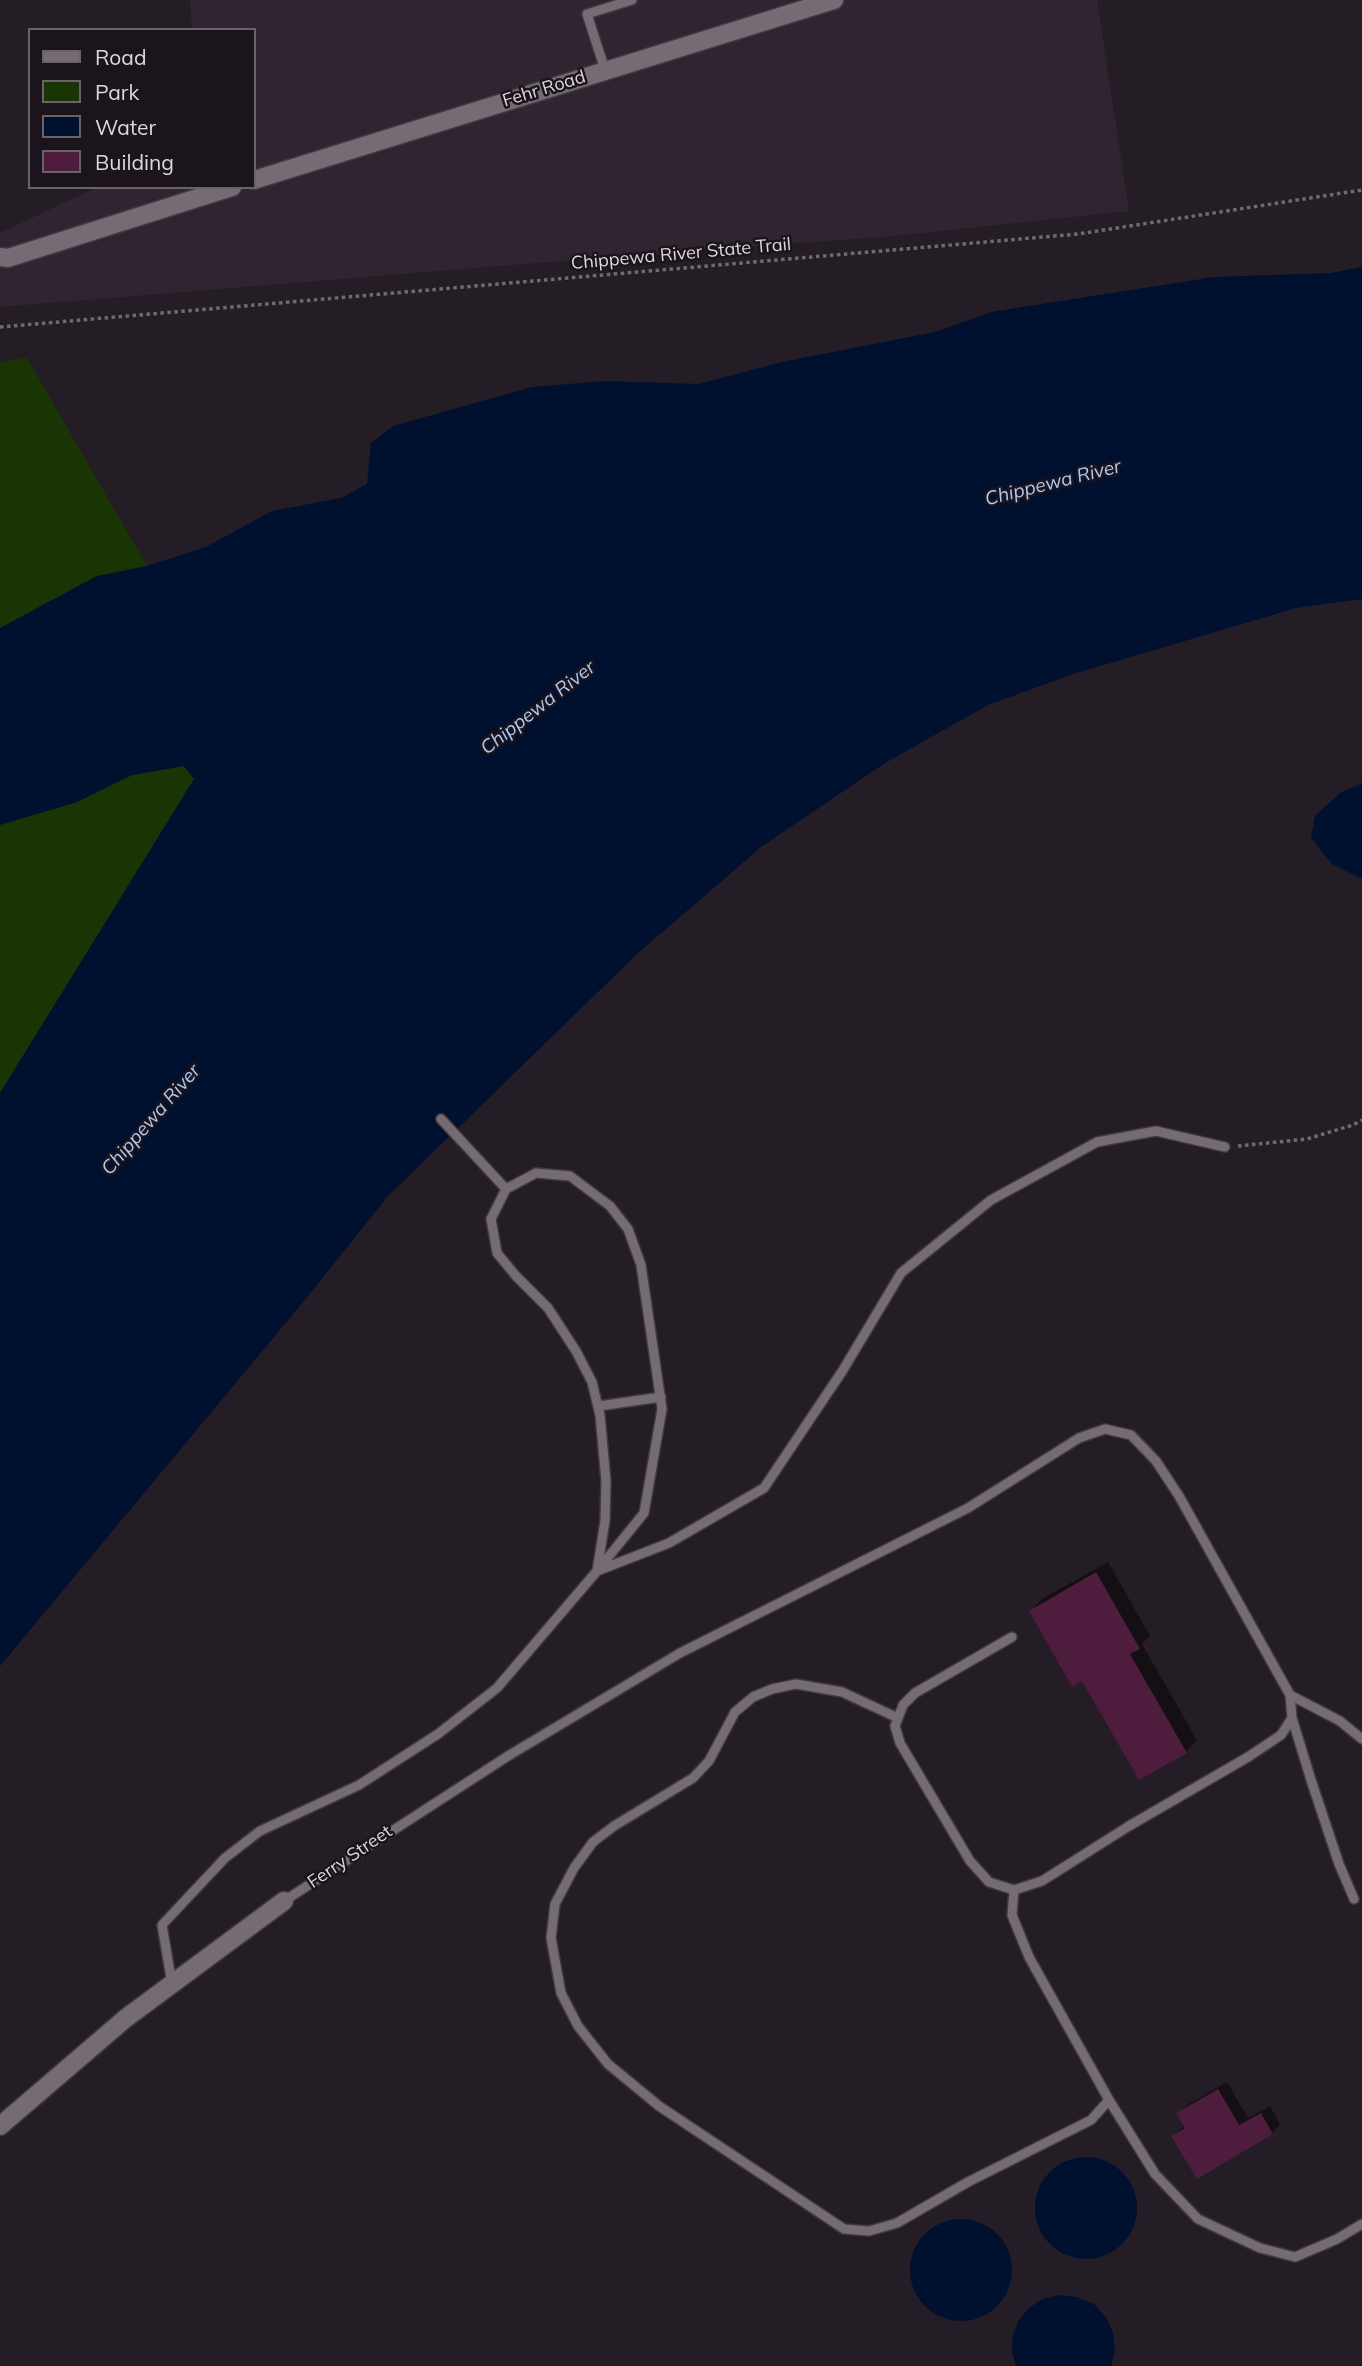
<!DOCTYPE html>
<style>
body{margin:0}
#map{position:relative;width:1362px;height:2366px;overflow:hidden;background:#241d25;font-family:Mulish,sans-serif}
canvas{display:block}
.legend{position:absolute;left:28px;top:28px;width:228px;height:161px;box-sizing:border-box;background:#1b141c;border:2px solid #696269;margin:0;padding:9px 12px;list-style:none;font-size:21px;color:#ddd8dd}
.legend li{display:flex;align-items:center;gap:14px;height:35px}
.legend b{width:35px;border:2px solid #696269}
</style>
<div id="map">
<canvas width="1362" height="2366"></canvas>
<ul class="legend">
<li><b style="height:9px;background:#746b75"></b>Road</li>
<li><b style="height:19px;background:#1a3504"></b>Park</li>
<li><b style="height:19px;background:#00102f"></b>Water</li>
<li><b style="height:19px;background:#4e1c3d"></b>Building</li>
</ul>
</div>
<script>
const context = document.querySelector('canvas').getContext('2d');
context.lineJoin = 'round';
function paint(path, color) { context.fillStyle = color; context.fill(path, 'evenodd'); }
const shape = rows => new Path2D(rows.map(r => 'M' + r).join(''));
function trace(path, color, width, dash) { context.strokeStyle = color; context.lineWidth = width; context.lineCap = dash ? 'butt' : 'round'; context.setLineDash(dash || []); context.stroke(path); }
function drawText(font, color, halo, rows, align = 'center') {
  context.font = font + ' Mulish,sans-serif'; context.lineWidth = 5; context.setLineDash([]); context.textBaseline = 'middle'; context.strokeStyle = halo; context.fillStyle = color; for (const [text, x, y, turn = 0] of rows) {
    context.save(); context.translate(x, y); context.rotate((+turn || 0) * Math.PI / 180); context.textAlign = isNaN(turn) ? turn : align; if (halo) context.strokeText(text, 0, 0); context.fillText(text, 0, 0); context.restore();
  }
}
paint(shape([
 [190,0,1097,0,1129,211,894,236,537,263,0,307,0,233,97,187,254,187,254,30,192,30]
]), '#302431');
paint(shape([
 [27,358,147,566,97,576,0,628,0,362],
 [184,766,194,779,0,1093,0,825,77,802,132,775]
]), '#1a3504');
paint(shape([
 [1362,267,1362,599,1296,608,1070,675,988,705,885,763,761,847,637,954,388,1196,304,1301,0,1666,0,1093,194,779,184,766,132,775,77,802,0,825,0,628,97,576,147,566,206,547,272,511,341,498,367,484,371,443,393,426,532,387,605,381,699,384,782,362,935,332,991,312,1214,277,1331,273],
 [1362,783,1362,879,1332,864,1311,838,1315,816,1340,793],
 '1035 2208a51 51 0 1 1 102 0a51 51 0 1 1-102 0Z',
 '910 2270a51 51 0 1 1 102 0a51 51 0 1 1-102 0Z',
 [1060,2295,1077,2297,1094,2304,1106,2317,1113,2333,1115,2351,1111,2366,1016,2366,1012,2352,1013,2335,1019,2320,1029,2308,1042,2299]
]), '#00102f');
paint(shape([
 [1108,1562,1150,1636,1142,1644,1197,1740,1186,1752,1083,1679,1031,1611,1042,1599],
 [1227,2082,1248,2118,1270,2106,1280,2124,1272,2133,1173,2136,1185,2125,1178,2113,1187,2105]
]), '#0007');
paint(shape([
 [1096,1572,1140,1649,1130,1654,1187,1753,1139,1780,1082,1681,1072,1687,1029,1611],
 [1218,2089,1239,2125,1261,2113,1273,2134,1197,2179,1171,2136,1185,2128,1176,2113]
]), '#4e1c3d');
const lane = shape([
 [605,70,587,14,632,0],
 [441,1119,506,1189],
 [536,1173,570,1176,610,1206,628,1229,641,1265,662,1409,644,1513,597,1571,605,1521,606,1481,600,1415,592,1382,576,1351,548,1308,516,1276,497,1253,491,1219,506,1189,536,1173],
 [599,1406,661,1397],
 [1012,1637,915,1693,903,1705,895,1726,900,1743,970,1861,989,1882,1014,1890,1042,1881,1129,1826,1248,1757,1281,1735,1292,1718],
 [1290,1695,1292,1718,1311,1780,1339,1864,1354,1899],
 [898,1718,842,1692,796,1684,772,1689,753,1697,735,1712,709,1761,693,1778,614,1826,593,1842,574,1868,555,1904,551,1938,561,1993,578,2026,608,2064,659,2106,844,2229,869,2231,897,2223,968,2182,1091,2120,1109,2100],
 [1014,1890,1012,1915,1029,1957,1109,2100,1155,2174,1198,2219,1260,2248,1295,2257,1337,2239,1362,2224],
 [284,1901,508,1756,680,1653,968,1508,1079,1438,1105,1429,1131,1435,1156,1461,1179,1496,1290,1695,1340,1721,1362,1739],
 [172,1984,162,1925,225,1858,260,1831,359,1785,438,1734,497,1688,597,1571,669,1543,764,1488,843,1370,901,1273,991,1200,1097,1142,1156,1131,1225,1147]
]);
const street = shape([
 [254,180,834,0],
 [0,257,8,258,232,187],
 [0,2126,126,2018,284,1901]
]);
trace(lane, '#3f3940', 12);
trace(street, '#3f3940', 21);
trace(shape([
 [0,327,1078,234,1362,190],
 [1238,1146,1307,1139,1353,1125,1362,1120]
]), '#6f6970', 3.5, [3.5, 3.5]);
trace(lane, '#746b75', 9);
trace(street, '#746b75', 18);
drawText('18px', '#ddd8dd', '#1b141c', [
 ["Fehr Road",544,89,-17],
 ["Chippewa River State Trail",681,254,-5],
 ["Ferry Street",350,1857,-34]
]);
drawText('italic 19px', '#a9cbf6', '#1b141c', [
 ["Chippewa River",1053,483,-14],
 ["Chippewa River",538,708,-38],
 ["Chippewa River",151,1120,-49]
]);
</script>
